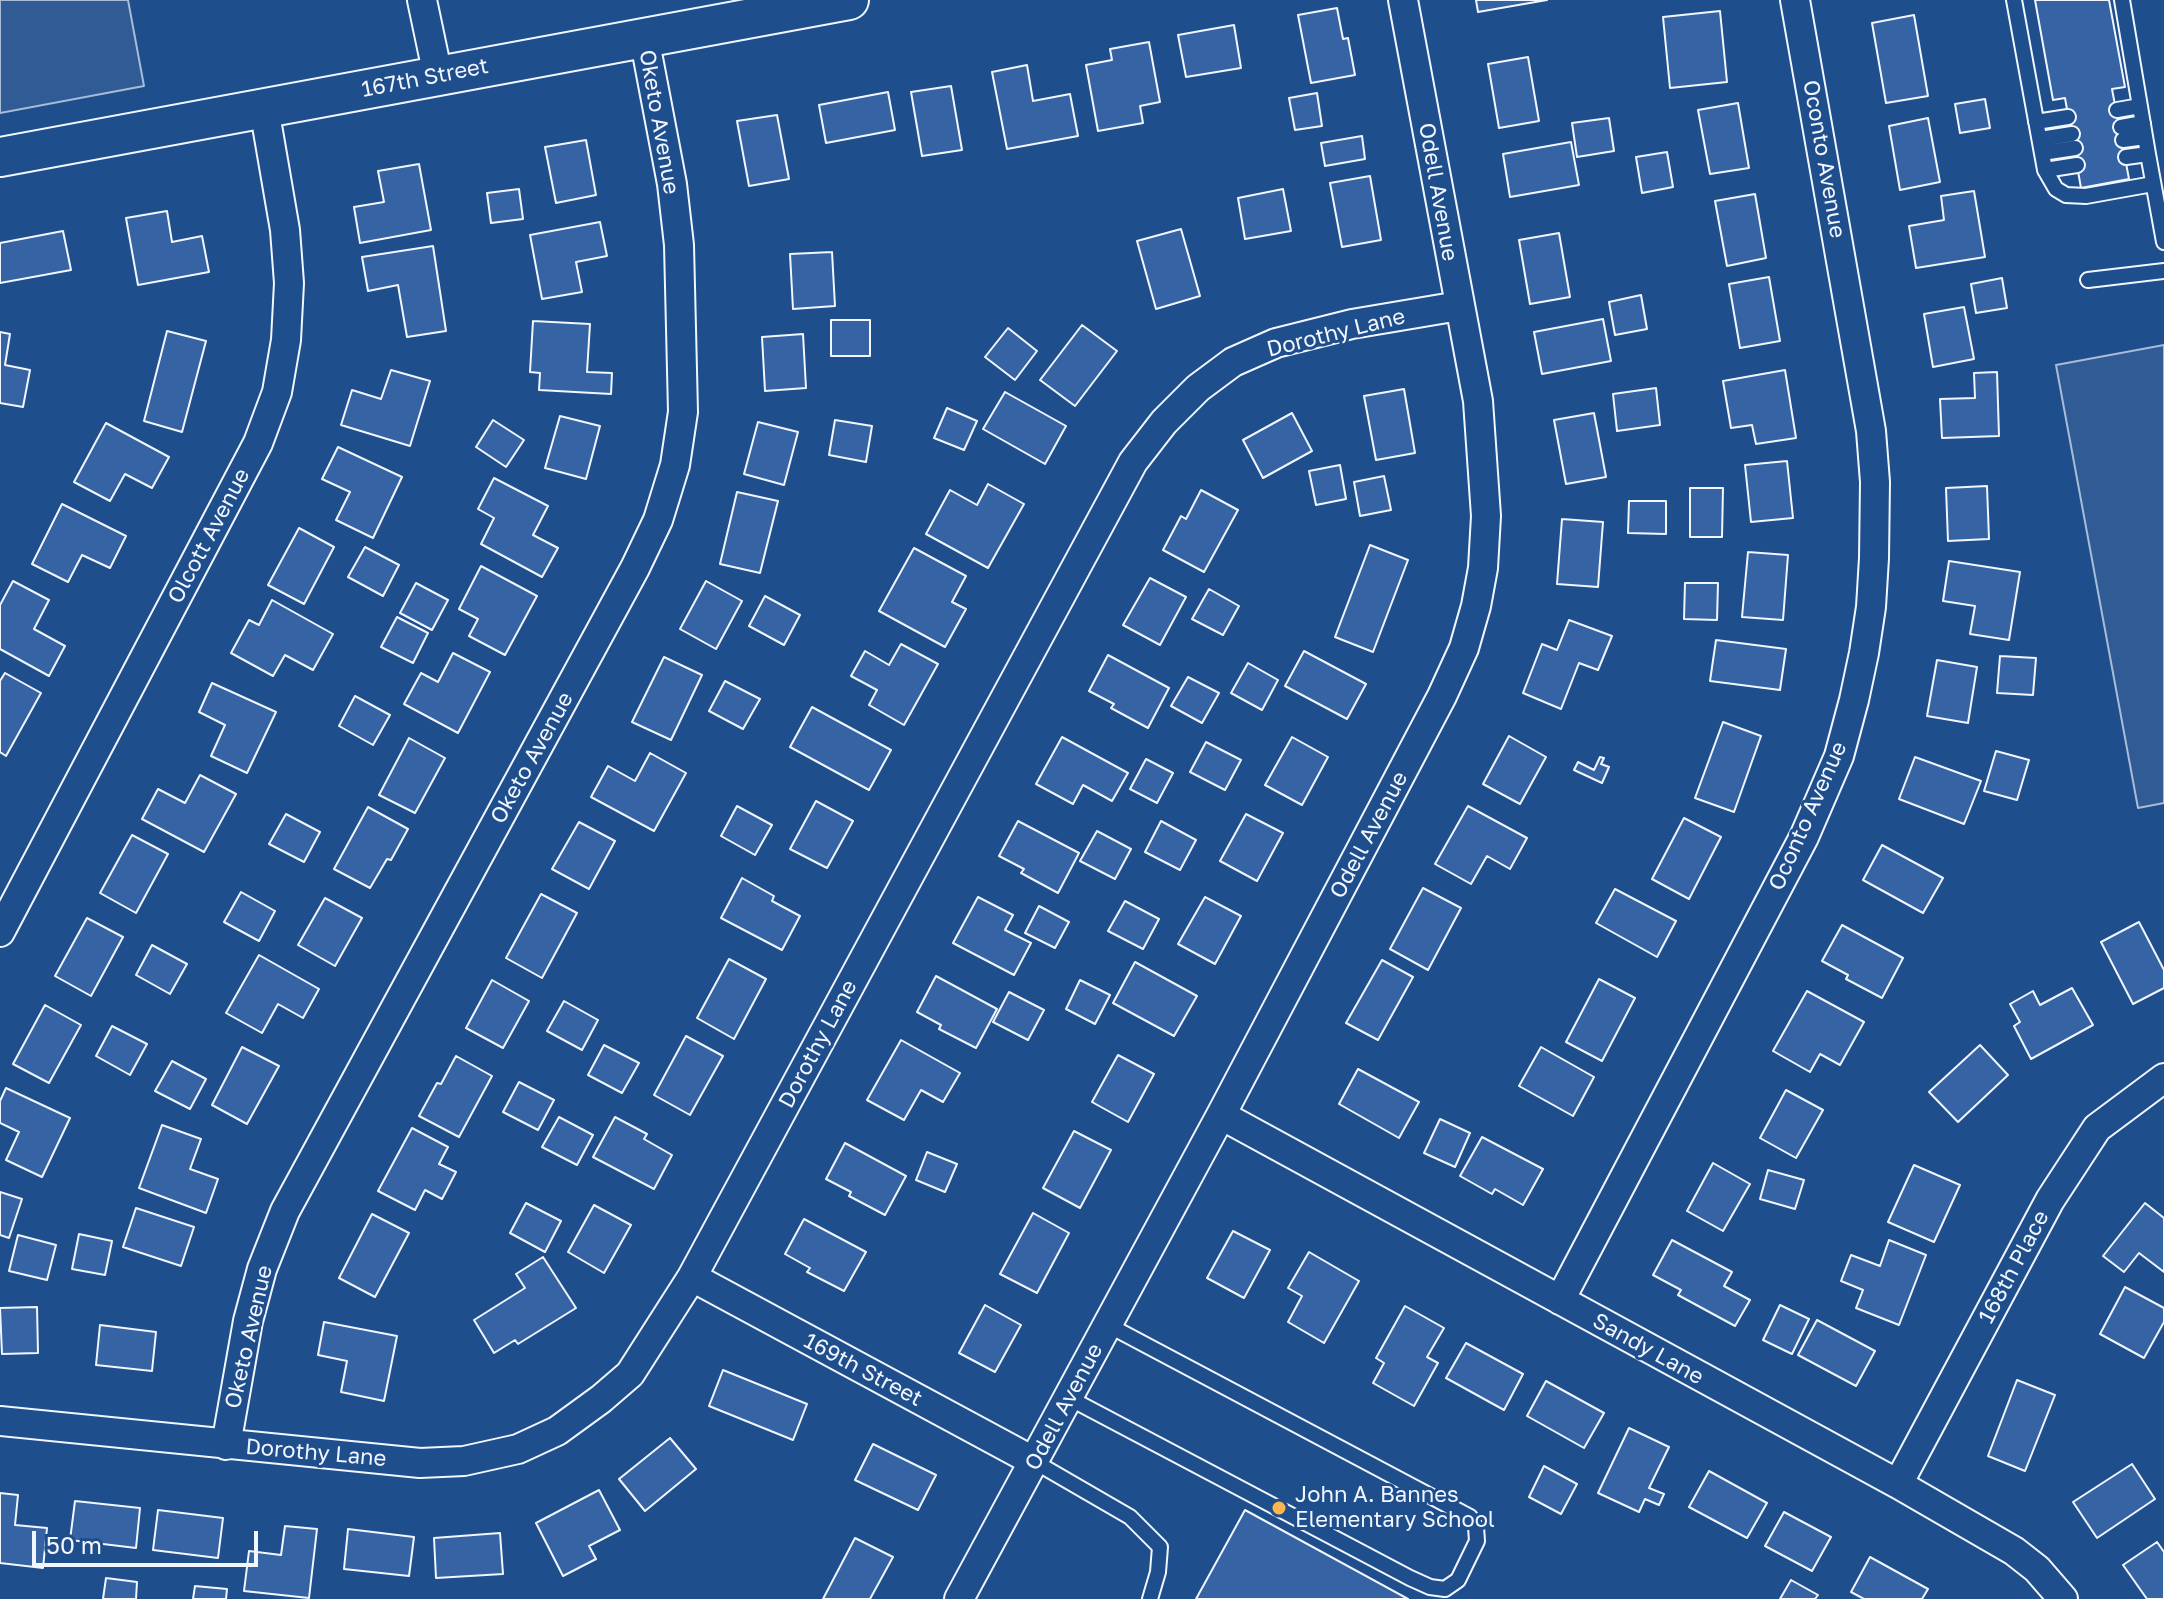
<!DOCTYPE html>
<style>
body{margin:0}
#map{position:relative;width:2164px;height:1599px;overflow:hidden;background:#1f4e8c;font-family:"Golos Text",sans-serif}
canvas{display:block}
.scale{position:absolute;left:32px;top:1531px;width:226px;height:36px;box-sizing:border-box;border:4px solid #f2f6ff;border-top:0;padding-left:10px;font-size:24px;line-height:28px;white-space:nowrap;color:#f2f6ff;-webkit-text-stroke:6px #1f4e8c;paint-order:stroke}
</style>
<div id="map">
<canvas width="2164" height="1599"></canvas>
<div class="scale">50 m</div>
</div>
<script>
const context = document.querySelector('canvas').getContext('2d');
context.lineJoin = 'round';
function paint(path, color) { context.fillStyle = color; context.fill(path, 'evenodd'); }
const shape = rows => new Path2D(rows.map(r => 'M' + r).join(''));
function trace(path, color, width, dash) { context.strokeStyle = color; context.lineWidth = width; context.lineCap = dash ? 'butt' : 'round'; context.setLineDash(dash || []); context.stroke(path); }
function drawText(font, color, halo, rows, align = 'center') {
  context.font = font + ' "Golos Text",sans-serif'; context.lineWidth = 6; context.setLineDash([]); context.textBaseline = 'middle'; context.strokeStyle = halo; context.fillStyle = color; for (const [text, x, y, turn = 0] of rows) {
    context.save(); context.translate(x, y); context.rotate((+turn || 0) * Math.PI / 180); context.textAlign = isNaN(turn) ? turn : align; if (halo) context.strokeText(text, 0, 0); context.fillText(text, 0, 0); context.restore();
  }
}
const green = shape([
 [0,0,128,0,144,86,0,113,0,0],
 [2164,345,2164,803,2138,808,2056,365,2164,345]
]);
paint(green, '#305b95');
trace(green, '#a8bbd7', 2);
const building = shape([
 [1476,0,1547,0,1478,12,1476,0],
 [2035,0,2109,0,2125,87,2112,89,2129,179,2081,188,2065,98,2053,100,2035,0],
 [1337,8,1343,39,1348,38,1355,75,1311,83,1298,15,1337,8],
 [1720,11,1727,82,1670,88,1663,17,1720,11],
 [1914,15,1928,96,1886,103,1872,23,1914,15],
 [1234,25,1241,68,1186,77,1178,35,1234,25],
 [1149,42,1160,102,1140,106,1143,123,1098,131,1086,65,1112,60,1110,49,1149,42],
 [1528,57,1539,121,1499,128,1488,64,1528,57],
 [1027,65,1033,101,1070,94,1078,136,1007,149,992,72,1027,65],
 [951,86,962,150,922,156,911,92,951,86],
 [888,92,895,130,826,143,819,105,888,92],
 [1317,93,1322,126,1295,130,1289,98,1317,93],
 [1985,99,1990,128,1960,133,1955,104,1985,99],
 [1738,103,1749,168,1710,174,1698,110,1738,103],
 [777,115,789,179,749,186,737,121,777,115],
 [1609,118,1614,151,1577,157,1572,123,1609,118],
 [1928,118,1940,182,1900,190,1889,126,1928,118],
 [1362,136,1365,159,1325,166,1321,143,1362,136],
 [586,140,596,195,556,203,545,147,586,140],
 [1571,142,1579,185,1510,197,1503,154,1571,142],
 [1667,152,1673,187,1642,193,1636,157,1667,152],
 [419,164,431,230,360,243,354,207,384,202,378,171,419,164],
 [1370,176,1381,240,1342,247,1330,183,1370,176],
 [519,189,523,219,491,223,487,193,519,189],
 [1283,189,1291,231,1245,239,1238,198,1283,189],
 [1974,191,1985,257,1916,268,1909,226,1944,220,1941,196,1974,191],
 [1755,194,1766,258,1727,266,1715,201,1755,194],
 [167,211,172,242,202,236,209,272,138,285,126,218,167,211],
 [600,222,607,256,576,262,582,292,542,299,530,235,600,222],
 [1181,229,1200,296,1156,309,1137,241,1181,229],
 [63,231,71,270,0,283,0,243,63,231],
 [1559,233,1570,297,1530,304,1519,240,1559,233],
 [433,246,446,331,407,337,398,285,368,291,362,257,433,246],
 [832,252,835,306,793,309,790,254,832,252],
 [1769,277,1780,341,1740,348,1729,284,1769,277],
 [2002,278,2007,308,1976,313,1971,284,2002,278],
 [1641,295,1647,329,1615,335,1609,302,1641,295],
 [1964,307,1974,359,1933,367,1924,314,1964,307],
 [1603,319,1611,361,1542,374,1534,332,1603,319],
 [831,320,870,320,870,356,831,356,831,320],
 [533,321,590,324,587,372,612,373,611,394,539,390,540,373,530,372,533,321],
 [1082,325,1117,351,1075,406,1040,380,1082,325],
 [1008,328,1037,351,1015,380,985,357,1008,328],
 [167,331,206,341,182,432,144,421,167,331],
 [0,332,10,334,5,365,30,370,23,407,0,403,0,332],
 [803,334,806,388,765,391,762,337,803,334],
 [391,370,430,381,410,446,341,425,352,390,381,399,391,370],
 [1785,370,1796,438,1756,444,1752,425,1731,428,1723,381,1785,370],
 [1997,372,1999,436,1942,438,1940,399,1975,398,1974,373,1997,372],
 [1656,388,1660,425,1617,431,1613,394,1656,388],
 [1404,389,1415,453,1376,460,1364,396,1404,389],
 [1005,392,1066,426,1045,464,983,429,1005,392],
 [947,408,977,421,964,450,934,438,947,408],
 [1292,413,1312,451,1263,478,1243,440,1292,413],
 [1594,413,1606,477,1566,484,1554,420,1594,413],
 [560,416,600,426,586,479,545,468,560,416],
 [493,420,524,440,506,467,476,447,493,420],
 [835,420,872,426,866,462,829,455,835,420],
 [758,422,798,432,784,485,744,474,758,422],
 [106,423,169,457,152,488,125,474,110,501,74,482,106,423],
 [338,447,402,477,373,538,336,520,350,492,322,479,338,447],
 [1787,461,1793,518,1751,522,1745,465,1787,461],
 [1340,465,1346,499,1316,505,1309,471,1340,465],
 [1384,476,1391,510,1360,516,1354,482,1384,476],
 [494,478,548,506,533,535,558,548,542,577,481,544,494,518,478,509,494,478],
 [988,484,1024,504,988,568,926,534,950,490,977,505,988,484],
 [1987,486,1989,539,1948,541,1946,488,1987,486],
 [1690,488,1723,488,1722,537,1690,537,1690,488],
 [1201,490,1238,510,1204,572,1163,550,1181,516,1186,519,1201,490],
 [737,492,778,501,760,573,720,564,737,492],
 [1629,501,1666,501,1666,534,1628,533,1629,501],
 [62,504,126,536,110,568,82,555,68,582,32,564,62,504],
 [1562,519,1603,522,1598,587,1557,584,1562,519],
 [299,528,334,547,304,604,268,585,299,528],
 [1370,545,1408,560,1373,652,1335,637,1370,545],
 [365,547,399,565,383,596,348,577,365,547],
 [914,548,966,576,952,602,966,609,945,647,879,611,914,548],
 [1748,552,1788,555,1783,620,1742,617,1748,552],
 [1949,561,2020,572,2009,640,1970,634,1975,606,1943,601,1949,561],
 [481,566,537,596,505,655,469,636,478,619,459,609,481,566],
 [1150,578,1186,597,1160,645,1123,625,1150,578],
 [13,581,49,600,34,629,65,646,49,676,0,649,0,605,13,581],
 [706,581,742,601,716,649,680,629,706,581],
 [416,583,448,600,432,630,400,613,416,583],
 [1685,583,1718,583,1717,620,1684,619,1685,583],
 [1209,589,1239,606,1223,635,1192,619,1209,589],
 [765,596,800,615,784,645,749,626,765,596],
 [272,600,333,634,313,670,285,655,273,676,231,653,249,620,259,625,272,600],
 [397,617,428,633,413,663,381,647,397,617],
 [1569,620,1612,636,1598,670,1579,663,1561,709,1523,693,1542,644,1557,650,1569,620],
 [1716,640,1786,649,1780,690,1710,681,1716,640],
 [901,644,938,664,904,725,869,705,877,690,851,676,865,651,889,665,901,644],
 [1304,651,1366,684,1347,719,1285,686,1304,651],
 [453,653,490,672,458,733,404,704,421,673,438,682,453,653],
 [1108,655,1169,688,1148,728,1111,708,1114,704,1089,691,1108,655],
 [2000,656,2036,658,2033,695,1997,693,2000,656],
 [664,657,702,675,671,740,632,722,664,657],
 [1937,660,1977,667,1968,723,1927,716,1937,660],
 [1248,663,1278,680,1262,710,1231,693,1248,663],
 [5,673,41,693,6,756,0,752,0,681,5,673],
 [1188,677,1219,693,1202,723,1171,706,1188,677],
 [725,681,760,699,743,729,709,711,725,681],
 [212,683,276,712,247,773,211,756,225,725,199,712,212,683],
 [355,696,390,715,373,745,339,726,355,696],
 [812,707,891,750,869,790,790,747,812,707],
 [1723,722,1761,736,1734,812,1695,798,1723,722],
 [1509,736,1546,757,1520,804,1483,784,1509,736],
 [1062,737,1128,773,1112,801,1083,785,1073,804,1036,784,1062,737],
 [1292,737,1328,757,1302,805,1265,785,1292,737],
 [409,738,445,758,415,813,379,795,409,738],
 [1206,742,1241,760,1225,790,1190,772,1206,742],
 [1996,751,2029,760,2017,800,1984,791,1996,751],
 [650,753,686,773,654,831,591,797,608,766,635,781,650,753],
 [1600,757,1604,758,1601,764,1609,767,1602,783,1574,770,1578,762,1594,770,1600,757],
 [1915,757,1981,781,1964,824,1899,799,1915,757],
 [1146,759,1173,773,1157,803,1130,789,1146,759],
 [200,775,236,794,204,852,142,819,158,789,185,803,200,775],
 [816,801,853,821,827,868,790,849,816,801],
 [737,806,772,825,755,855,721,836,737,806],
 [1468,806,1527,838,1510,869,1487,856,1471,884,1435,864,1468,806],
 [368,807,408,829,391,860,387,859,370,888,334,869,368,807],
 [286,814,320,832,304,862,269,844,286,814],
 [1246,814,1283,833,1257,881,1220,861,1246,814],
 [1684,818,1721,837,1689,899,1652,879,1684,818],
 [1018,821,1079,853,1058,893,1021,873,1024,869,999,856,1018,821],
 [1161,821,1196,840,1180,870,1145,852,1161,821],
 [579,822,615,841,589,889,552,869,579,822],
 [1097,831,1131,849,1115,879,1080,861,1097,831],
 [132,835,168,854,136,913,100,893,132,835],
 [1882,845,1943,878,1923,913,1863,880,1882,845],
 [742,878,774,896,772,901,800,916,782,950,721,918,742,878],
 [1423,888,1461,908,1428,970,1390,949,1423,888],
 [1615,889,1676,921,1657,957,1596,923,1615,889],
 [241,892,275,911,259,941,224,922,241,892],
 [541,894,577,913,542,978,506,958,541,894],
 [978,897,1013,915,1005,930,1031,943,1014,975,953,943,978,897],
 [1205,897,1241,916,1215,964,1178,944,1205,897],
 [325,898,362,918,335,966,298,945,325,898],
 [1125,901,1159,919,1143,949,1108,931,1125,901],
 [1039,906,1069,922,1055,948,1025,933,1039,906],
 [87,918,123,937,91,996,55,976,87,918],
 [2139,922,2164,970,2164,988,2133,1004,2101,942,2139,922],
 [1842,925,1903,958,1882,998,1846,979,1848,975,1822,961,1842,925],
 [152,945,187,964,170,994,136,975,152,945],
 [259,955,319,989,303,1018,278,1004,262,1033,226,1013,259,955],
 [729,959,766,979,734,1039,697,1018,729,959],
 [1382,960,1413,977,1378,1040,1346,1023,1382,960],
 [1135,962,1197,996,1174,1036,1113,1003,1135,962],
 [936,976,997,1009,976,1048,939,1029,941,1025,917,1012,936,976],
 [1599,979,1635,998,1602,1061,1566,1042,1599,979],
 [492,980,529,1001,503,1048,466,1028,492,980],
 [1080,980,1110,995,1095,1024,1066,1009,1080,980],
 [2072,988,2093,1025,2031,1059,2014,1026,2020,1022,2010,1004,2033,991,2040,1005,2072,988],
 [1807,991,1864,1022,1840,1065,1820,1054,1810,1072,1773,1051,1807,991],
 [1009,992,1044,1010,1028,1040,993,1022,1009,992],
 [564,1001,598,1020,582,1050,547,1031,564,1001],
 [45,1005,81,1025,49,1083,13,1064,45,1005],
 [112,1026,147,1044,130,1075,96,1056,112,1026],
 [686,1036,723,1056,690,1115,654,1095,686,1036],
 [901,1040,960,1073,943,1102,921,1090,904,1120,867,1100,901,1040],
 [604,1045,639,1063,622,1093,588,1075,604,1045],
 [1980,1045,2008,1075,1958,1122,1929,1092,1980,1045],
 [242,1047,279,1066,247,1124,212,1105,242,1047],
 [1541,1047,1594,1077,1573,1116,1519,1086,1541,1047],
 [1118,1055,1154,1074,1128,1122,1092,1102,1118,1055],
 [456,1056,492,1076,459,1137,419,1116,437,1083,441,1084,456,1056],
 [172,1061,206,1079,190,1109,155,1091,172,1061],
 [1358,1069,1419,1102,1399,1138,1339,1104,1358,1069],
 [519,1082,554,1100,538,1130,503,1112,519,1082],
 [6,1088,70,1118,42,1177,6,1160,19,1132,0,1123,0,1101,6,1088],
 [1786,1090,1823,1110,1796,1158,1760,1138,1786,1090],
 [559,1117,593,1135,577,1165,542,1147,559,1117],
 [615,1117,647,1134,644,1139,672,1155,654,1189,593,1157,615,1117],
 [1440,1119,1470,1133,1455,1167,1424,1153,1440,1119],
 [162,1125,201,1139,190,1169,218,1179,206,1213,139,1188,162,1125],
 [412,1128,448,1147,439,1164,456,1172,442,1199,425,1190,415,1210,378,1191,412,1128],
 [1074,1131,1111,1150,1080,1208,1043,1188,1074,1131],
 [1482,1137,1543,1169,1523,1205,1495,1189,1492,1194,1460,1176,1482,1137],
 [845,1143,906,1176,885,1215,849,1196,851,1192,826,1179,845,1143],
 [927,1152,957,1164,945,1192,916,1180,927,1152],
 [1713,1163,1750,1184,1723,1231,1687,1211,1713,1163],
 [1914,1165,1960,1185,1934,1242,1888,1222,1914,1165],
 [1768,1170,1804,1180,1795,1209,1760,1199,1768,1170],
 [0,1192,22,1199,9,1238,0,1235,0,1192],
 [526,1203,561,1221,545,1252,510,1233,526,1203],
 [2145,1203,2164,1218,2164,1272,2139,1253,2124,1272,2103,1256,2145,1203],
 [594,1205,631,1225,604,1273,568,1252,594,1205],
 [136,1208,194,1227,181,1266,123,1247,136,1208],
 [1033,1213,1069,1233,1037,1293,1000,1274,1033,1213],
 [372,1214,409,1233,375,1297,339,1278,372,1214],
 [804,1219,866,1252,844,1291,807,1272,810,1268,785,1254,804,1219],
 [1233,1231,1270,1250,1244,1298,1207,1278,1233,1231],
 [79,1234,112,1241,105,1275,72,1269,79,1234],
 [18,1235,56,1245,47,1280,9,1271,18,1235],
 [1672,1240,1732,1272,1724,1286,1750,1300,1735,1326,1678,1295,1681,1290,1653,1275,1672,1240],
 [1889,1240,1926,1255,1899,1325,1856,1308,1863,1290,1841,1281,1851,1255,1880,1266,1889,1240],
 [1309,1252,1359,1281,1324,1343,1288,1322,1302,1296,1288,1288,1309,1252],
 [543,1257,576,1308,518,1344,515,1340,494,1353,474,1320,525,1288,516,1274,543,1257],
 [2125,1287,2164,1308,2164,1322,2144,1358,2100,1334,2125,1287],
 [985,1305,1021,1325,995,1372,959,1353,985,1305],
 [1780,1305,1809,1319,1792,1354,1763,1340,1780,1305],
 [1405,1306,1444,1328,1427,1357,1438,1363,1414,1406,1373,1383,1384,1363,1376,1358,1405,1306],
 [37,1307,38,1353,2,1354,0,1308,37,1307],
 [1817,1320,1875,1351,1856,1386,1798,1355,1817,1320],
 [324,1322,397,1336,384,1401,341,1392,347,1361,318,1355,324,1322],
 [100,1325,156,1332,152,1371,96,1365,100,1325],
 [1466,1343,1523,1374,1504,1410,1446,1378,1466,1343],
 [723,1370,807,1404,793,1440,709,1406,723,1370],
 [2017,1380,2055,1395,2025,1471,1988,1456,2017,1380],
 [1546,1381,1604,1413,1584,1448,1527,1416,1546,1381],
 [1629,1428,1669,1447,1649,1488,1664,1494,1659,1505,1645,1499,1639,1512,1598,1493,1629,1428],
 [670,1438,696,1469,645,1511,619,1479,670,1438],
 [873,1444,936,1475,918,1510,855,1480,873,1444],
 [2132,1464,2155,1499,2097,1538,2073,1502,2132,1464],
 [1544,1466,1577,1484,1561,1514,1529,1497,1544,1466],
 [1709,1471,1767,1503,1747,1538,1689,1507,1709,1471],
 [599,1490,620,1530,589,1546,596,1559,563,1576,536,1523,599,1490],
 [0,1493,18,1495,15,1525,47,1528,43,1568,0,1563,0,1493],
 [75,1501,140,1508,136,1548,70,1540,75,1501],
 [158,1510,223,1518,218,1558,153,1550,158,1510],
 [1245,1510,1408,1599,1196,1599,1245,1510],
 [1784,1512,1831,1537,1812,1571,1765,1546,1784,1512],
 [285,1526,317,1529,309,1598,244,1591,249,1551,281,1555,285,1526],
 [348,1529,414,1537,409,1576,344,1569,348,1529],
 [500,1533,503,1574,436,1578,434,1538,500,1533],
 [855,1538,893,1557,870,1599,823,1599,855,1538],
 [2157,1542,2164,1552,2164,1599,2147,1599,2123,1565,2157,1542],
 [1870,1557,1928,1589,1922,1599,1864,1599,1851,1592,1870,1557],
 [106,1578,137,1582,136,1599,103,1599,106,1578],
 [1791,1580,1818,1595,1815,1599,1780,1599,1791,1580],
 [195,1586,227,1589,226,1599,193,1599,195,1586]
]);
paint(building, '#3563a3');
trace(building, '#f2f6ff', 2);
const lane = shape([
 [2014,0,2045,170,2056,189,2066,195,2086,196,2153,184],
 [2122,0,2148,154,2126,157],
 [2117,110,2140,106],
 [2036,122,2068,117],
 [2121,127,2143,123],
 [2040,139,2072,134],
 [2123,140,2145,137],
 [2042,153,2075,148],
 [2148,154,2164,242],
 [2045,170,2077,165],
 [2088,280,2164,271],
 [1069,1398,1410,1578,1430,1587,1445,1589,1458,1580,1477,1541,1476,1527,1470,1517,1108,1325],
 [1035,1462,1130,1517,1160,1547,1158,1572,1150,1599]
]);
const street = shape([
 [422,0,438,76],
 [0,932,258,443,277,392,286,340,289,283,285,230,264,108],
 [1221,1115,1898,1484,2014,1551,2037,1569,2063,1599],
 [692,1277,1035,1462],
 [1560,1300,1804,837,1839,756,1854,700,1864,653,1871,607,1874,558,1875,482,1871,431,1795,0],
 [0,1421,420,1463,464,1461,518,1449,557,1431,601,1399,630,1374,692,1277,1133,462,1164,422,1198,388,1233,362,1276,343,1352,324,1459,306],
 [226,1445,248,1321,262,1269,285,1211,635,568,658,520,675,465,683,412,679,245,672,184,644,37],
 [1898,1484,2050,1200,2097,1128,2164,1078],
 [959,1599,1221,1115,1442,696,1464,648,1476,606,1483,568,1486,516,1478,401,1403,0]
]);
const secondary = shape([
 [0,157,849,0]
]);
trace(lane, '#f2f6ff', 18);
trace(street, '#f2f6ff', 32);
trace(secondary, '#f2f6ff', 42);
trace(lane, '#1f4e8c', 14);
trace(street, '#1f4e8c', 28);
trace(secondary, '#1f4e8c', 38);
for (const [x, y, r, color] of [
 [1279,1508,8,"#ffb74d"]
]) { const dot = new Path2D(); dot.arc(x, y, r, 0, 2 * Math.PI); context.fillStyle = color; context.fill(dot); trace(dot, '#1f4e8c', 3); }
drawText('22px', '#f2f6ff', '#1f4e8c', [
 ["167th Street",425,78,-11],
 ["Oketo Avenue",659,122,80],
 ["Oconto Avenue",1824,159,80],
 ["Odell Avenue",1438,192,80],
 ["Dorothy Lane",1336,333,-14],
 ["Olcott Avenue",209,536,-62],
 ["Oketo Avenue",532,758,-61],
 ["Oconto Avenue",1808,816,-66],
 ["Odell Avenue",1369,835,-62],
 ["Dorothy Lane",818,1044,-62],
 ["168th Place",2014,1267,-62],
 ["Oketo Avenue",249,1337,-77],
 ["Sandy Lane",1648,1349,29],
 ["169th Street",863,1370,28],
 ["Odell Avenue",1064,1407,-62],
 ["Dorothy Lane",316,1453,5]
]);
drawText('22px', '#f2f6ff', '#1f4e8c', [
 ["John A. Bannes",1295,1495],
 ["Elementary School",1295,1520]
], 'left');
</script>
